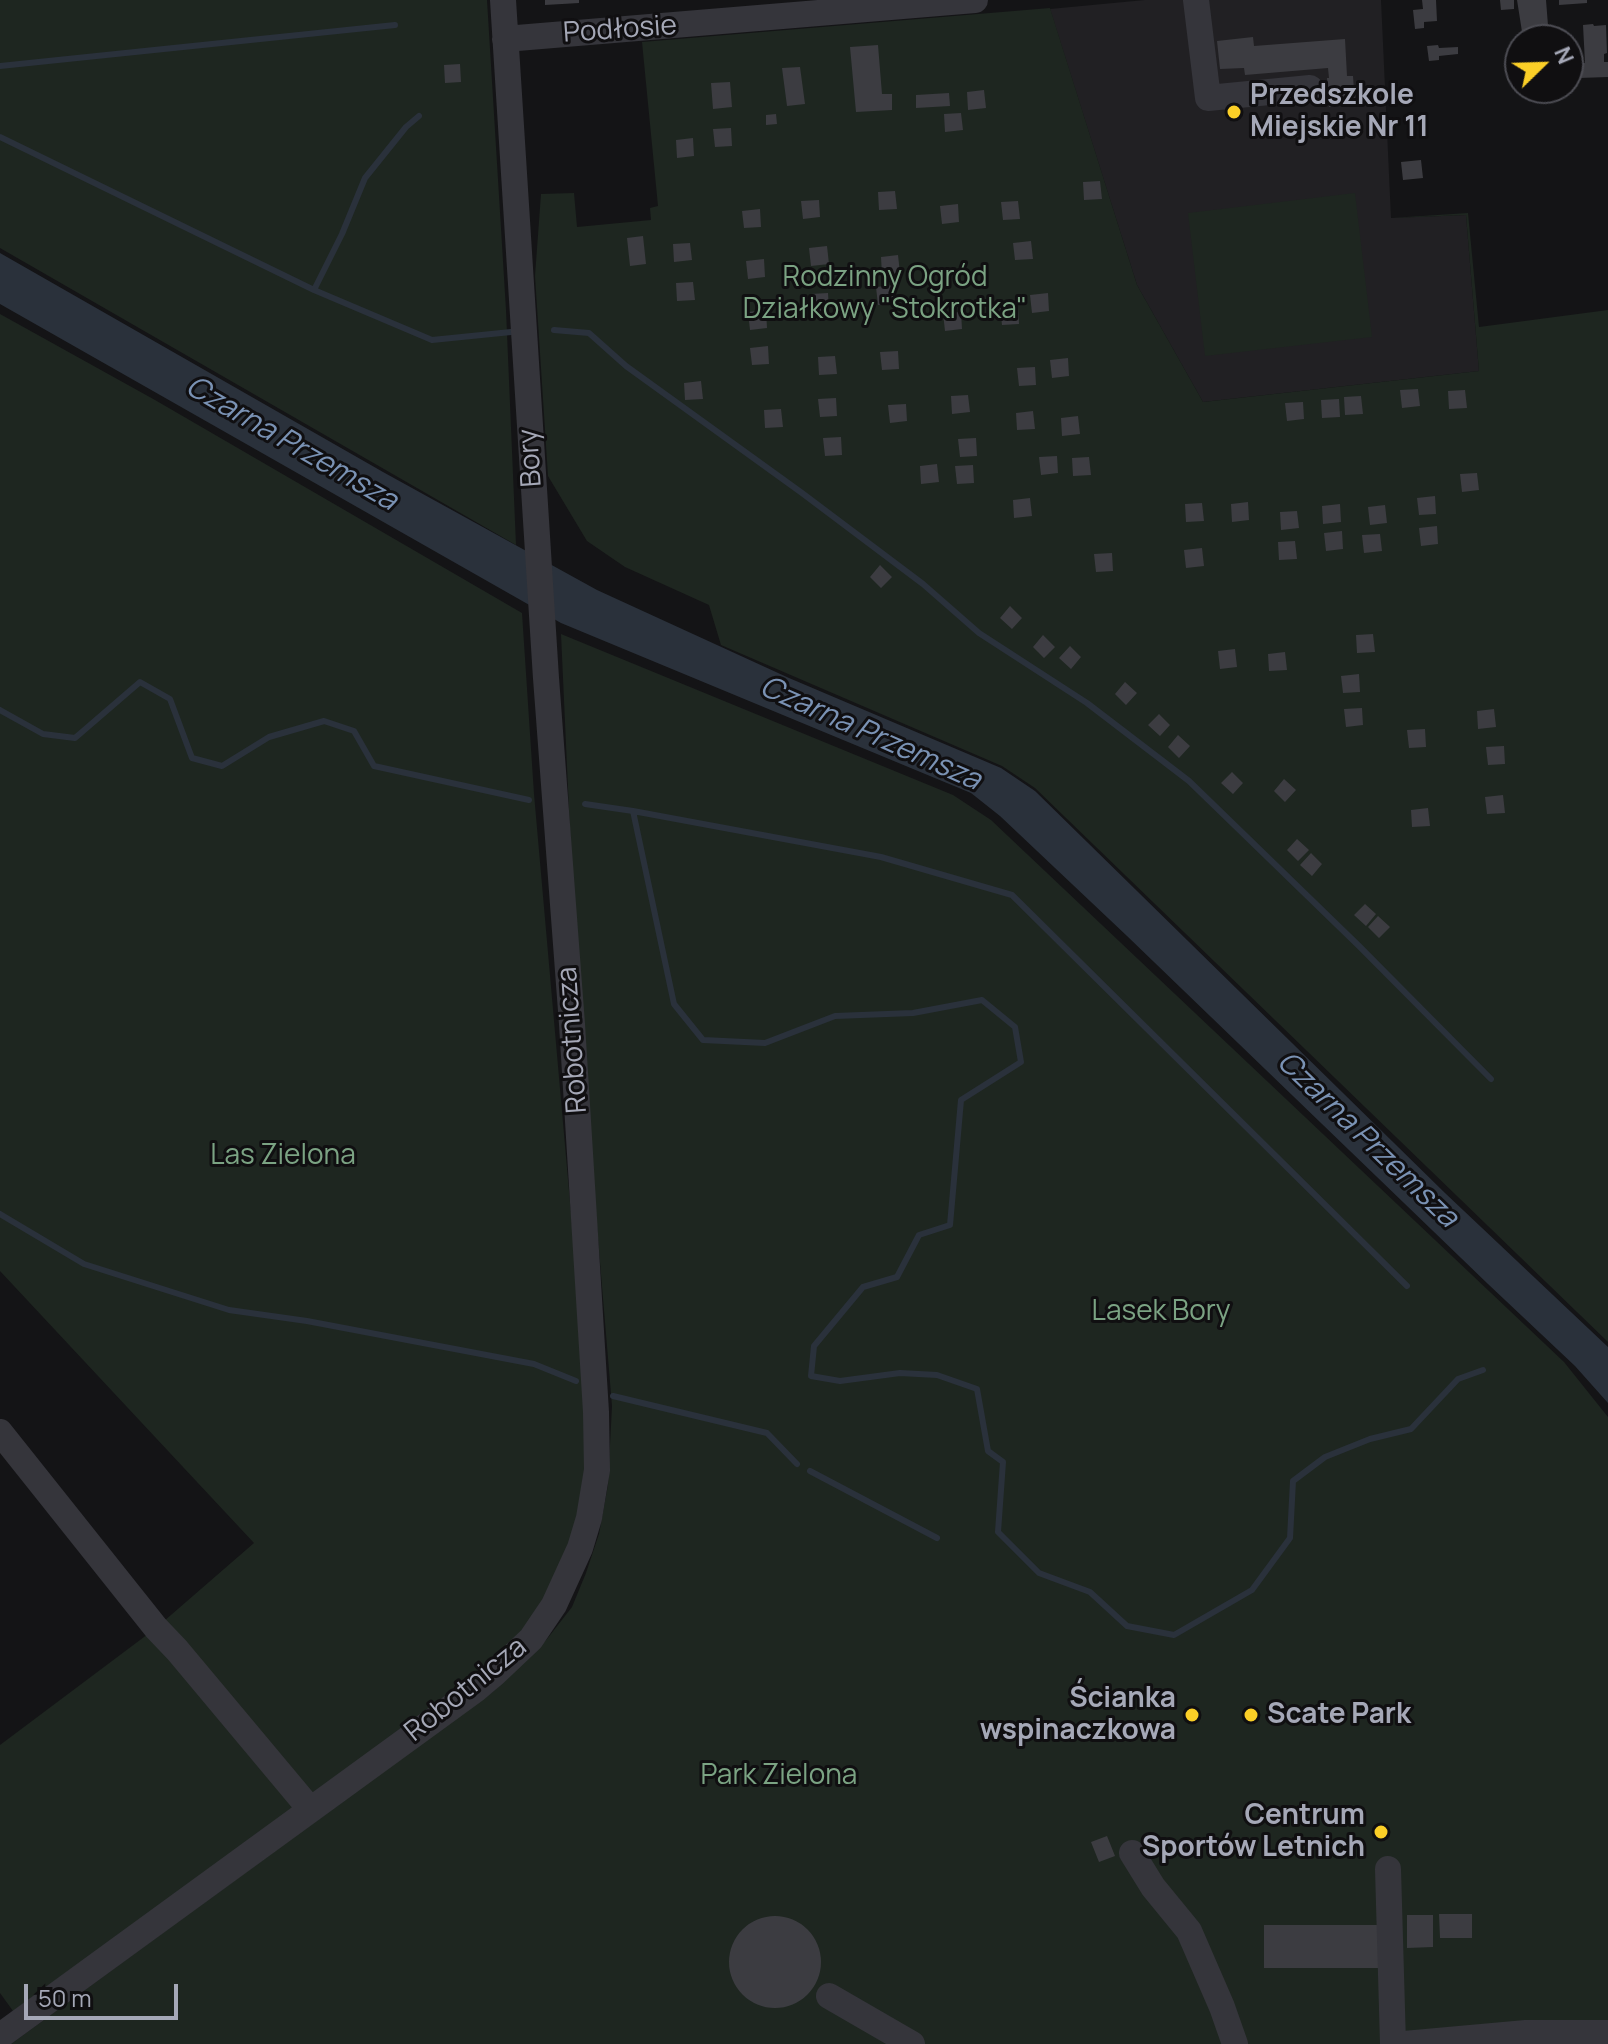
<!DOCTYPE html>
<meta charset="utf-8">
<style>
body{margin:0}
#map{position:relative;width:1608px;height:2044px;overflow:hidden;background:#141416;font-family:Manrope,sans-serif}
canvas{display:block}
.north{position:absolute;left:1504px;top:24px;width:80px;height:80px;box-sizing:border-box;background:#100f11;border:2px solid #4c4c53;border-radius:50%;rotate:67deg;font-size:22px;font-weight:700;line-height:32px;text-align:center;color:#a5a8b7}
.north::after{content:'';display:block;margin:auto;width:28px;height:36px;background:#fbcf27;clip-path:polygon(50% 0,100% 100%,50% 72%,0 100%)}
.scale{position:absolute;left:24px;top:1984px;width:154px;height:36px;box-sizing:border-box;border:4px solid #a5a8b7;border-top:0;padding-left:10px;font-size:24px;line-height:28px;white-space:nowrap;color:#a5a8b7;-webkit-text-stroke:6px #100f11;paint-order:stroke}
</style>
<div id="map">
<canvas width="1608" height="2044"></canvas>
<div class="north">N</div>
<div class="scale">50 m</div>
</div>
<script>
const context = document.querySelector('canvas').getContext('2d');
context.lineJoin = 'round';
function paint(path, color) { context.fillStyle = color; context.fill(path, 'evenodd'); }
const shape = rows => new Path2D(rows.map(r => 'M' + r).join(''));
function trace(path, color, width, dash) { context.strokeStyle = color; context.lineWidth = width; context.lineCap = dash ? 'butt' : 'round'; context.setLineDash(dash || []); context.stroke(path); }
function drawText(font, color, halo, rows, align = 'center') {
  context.font = font + ' Manrope,sans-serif'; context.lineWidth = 6; context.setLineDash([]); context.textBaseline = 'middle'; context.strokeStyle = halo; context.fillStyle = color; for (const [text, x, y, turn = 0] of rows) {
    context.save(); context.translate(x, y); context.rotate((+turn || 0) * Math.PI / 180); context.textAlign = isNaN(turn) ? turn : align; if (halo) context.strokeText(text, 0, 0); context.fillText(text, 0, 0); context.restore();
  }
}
paint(shape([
 [1145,0,1381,0,1391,218,1466,215,1479,371,1203,402,1137,285,1050,9]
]), '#212023');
paint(shape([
 [0,0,487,0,506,310,516,545,0,248],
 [1050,8,1137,285,1203,402,1479,371,1466,215,1391,218,1468,213,1479,327,1608,310,1608,1342,1035,788,1002,766,721,645,709,605,625,567,587,541,548,476,535,276,541,194,574,193,577,227,651,220,650,208,658,206,642,42],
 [1355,193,1372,337,1205,356,1188,213],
 [0,314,155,400,522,613,534,794,588,1406,586,1468,578,1520,547,1596,526,1627,482,1674,13,2011,0,1993,0,1745,156,1628,254,1543,0,1271],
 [561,634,953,795,991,820,1564,1362,1608,1417,1608,2044,11,2044,494,1691,547,1639,572,1607,586,1573,599,1534,608,1485,612,1406,577,986]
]), '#1e2620');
paint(shape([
 [0,253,383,472,597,590,789,678,1001,768,1035,791,1445,1193,1608,1347,1608,1403,1575,1366,1488,1284,1127,936,1000,816,971,793,561,623,0,304]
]), '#2a313b');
trace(shape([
 [0,66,395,25],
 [0,137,314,290,432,340,511,332],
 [314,290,342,234,365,178,406,127,419,116],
 [554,330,589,333,626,366,802,493,923,584,979,633,1087,703,1189,781,1359,946,1491,1079],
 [0,710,43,734,75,738,140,682,170,699,192,758,222,766,269,737,324,721,354,731,374,766,529,800],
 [585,804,633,811,881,857,1012,895,1407,1286],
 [633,811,674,1004,703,1040,765,1043,835,1016,913,1013,982,1000,1015,1027,1021,1062,961,1100,950,1225,919,1235,897,1277,863,1287,814,1346,811,1376,840,1381,900,1373,937,1375,977,1389,988,1451,1003,1462,998,1532,1039,1573,1090,1592,1127,1626,1174,1635,1252,1590,1290,1538,1293,1481,1325,1457,1370,1439,1411,1429,1458,1379,1483,1370],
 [0,1214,84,1264,229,1310,307,1321,534,1364,576,1381],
 [613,1396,767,1433,797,1464],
 [810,1471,937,1538]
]), '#2a313b', 6);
paint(shape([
 [545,0,579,0,579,3,545,5],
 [1422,0,1436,0,1437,21,1424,22,1424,28,1415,29,1413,10,1423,9],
 [1500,0,1514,0,1514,9,1501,10],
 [1517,0,1546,0,1549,38,1544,38,1544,40,1529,40,1529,37,1523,38],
 [1559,0,1587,0,1587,3,1559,5],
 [1593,24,1594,26,1606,25,1607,53,1604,54,1604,62,1608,62,1608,77,1579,78,1578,63,1585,63,1583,25],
 [1253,37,1254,46,1345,39,1347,76,1353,76,1355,104,1329,107,1327,78,1329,78,1328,68,1245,75,1244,68,1220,69,1217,41],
 [878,45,882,94,892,94,892,110,856,112,850,47],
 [1438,45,1439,48,1458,47,1458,54,1439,56,1439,60,1429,61,1427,46],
 [460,64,461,82,445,83,444,65],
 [800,67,805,104,787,106,782,68],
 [730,82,732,107,713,109,711,83],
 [984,90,986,108,968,110,967,92],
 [949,93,950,106,916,108,916,95],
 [961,113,963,130,945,132,944,114],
 [776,114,777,124,766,125,766,115],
 [731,128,732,146,715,147,713,129],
 [693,138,694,156,677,158,676,140],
 [1421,160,1423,178,1403,180,1401,162],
 [1100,181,1102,199,1084,200,1083,182],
 [895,191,897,209,879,210,878,192],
 [819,200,820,217,803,219,801,201],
 [1018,201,1020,219,1003,220,1001,202],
 [958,204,959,222,942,224,940,206],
 [760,209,761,227,744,228,742,211],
 [643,236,646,264,630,266,627,238],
 [1031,241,1033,259,1015,260,1013,243],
 [690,243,692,260,674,262,673,244],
 [827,246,829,264,811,266,809,248],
 [898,255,900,273,882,275,881,257],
 [764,259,765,277,748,279,746,261],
 [693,282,695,300,677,301,676,283],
 [894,285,895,303,878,305,876,287],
 [828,293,829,310,812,312,811,294],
 [1048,293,1049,311,1032,313,1030,295],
 [1018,306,1019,324,1002,325,1000,307],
 [766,310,767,328,750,330,748,312],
 [961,312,962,329,945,331,943,313],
 [768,346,769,364,752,365,750,348],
 [898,351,899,369,882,370,880,352],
 [835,356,837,374,819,375,818,357],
 [1068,358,1069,376,1052,378,1050,360],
 [1035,367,1036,385,1019,386,1017,368],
 [701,381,703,399,685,400,684,383],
 [1418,389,1420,406,1402,408,1400,390],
 [1465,390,1467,408,1449,409,1448,391],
 [968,395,970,412,952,414,951,396],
 [1361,396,1363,414,1345,415,1344,397],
 [836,398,837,416,820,417,818,399],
 [1339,399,1340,417,1322,418,1321,400],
 [1303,402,1304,419,1287,421,1285,403],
 [906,404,907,421,890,423,888,405],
 [781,409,783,427,765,428,764,410],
 [1033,411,1035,429,1017,430,1016,413],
 [1078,416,1080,434,1062,436,1061,418],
 [841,437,842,455,825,456,823,438],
 [976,438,977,456,960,457,958,439],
 [1057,456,1058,473,1041,475,1039,457],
 [1089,457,1091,475,1073,476,1072,458],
 [937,464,939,482,921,484,920,466],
 [973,465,974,483,957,484,955,466],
 [1477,473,1479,490,1462,492,1460,474],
 [1435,496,1436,514,1419,515,1417,498],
 [1030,498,1032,516,1014,518,1013,500],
 [1248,502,1249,520,1232,522,1231,504],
 [1202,503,1204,521,1186,522,1185,504],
 [1340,504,1341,522,1323,524,1322,506],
 [1385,505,1387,523,1370,525,1368,507],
 [1297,511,1299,528,1281,530,1280,512],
 [1437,526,1438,544,1421,546,1419,528],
 [1342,531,1343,549,1326,551,1324,533],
 [1380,534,1382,551,1364,553,1362,535],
 [1295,541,1297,559,1279,560,1278,542],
 [1202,548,1204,566,1186,568,1184,550],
 [1112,553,1113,571,1096,572,1094,554],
 [880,565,892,577,881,588,870,577],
 [1010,606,1022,618,1012,629,1000,618],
 [1373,634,1375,652,1357,653,1356,635],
 [1043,635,1055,647,1044,658,1033,647],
 [1070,646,1081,657,1071,669,1059,658],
 [1235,649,1237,667,1220,669,1218,651],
 [1285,652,1287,670,1269,671,1268,654],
 [1359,674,1360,692,1343,693,1341,676],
 [1125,682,1137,693,1126,705,1115,694],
 [1362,708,1363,725,1346,727,1344,709],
 [1494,709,1496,727,1478,729,1477,711],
 [1159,714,1170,725,1160,736,1148,725],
 [1425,729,1426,747,1409,748,1407,730],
 [1178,735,1190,746,1179,758,1168,747],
 [1504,746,1505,764,1488,765,1486,747],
 [1232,772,1243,783,1233,794,1221,783],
 [1284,779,1296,790,1285,802,1274,791],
 [1503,795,1505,813,1487,814,1485,797],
 [1428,808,1430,826,1412,827,1411,810],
 [1297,839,1309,850,1298,861,1287,850],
 [1311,853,1322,864,1312,876,1300,865],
 [1365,904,1376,914,1366,926,1354,915],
 [1378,916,1390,927,1379,938,1368,927],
 [1107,1836,1115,1856,1099,1862,1091,1842],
 [1439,1914,1472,1914,1472,1938,1440,1938],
 [1407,1915,1433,1915,1433,1947,1407,1948],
 '729 1962a46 46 0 1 1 92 0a46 46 0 1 1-92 0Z',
 [1264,1925,1379,1925,1379,1968,1264,1968]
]), '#3c3c41');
trace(shape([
 [1196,0,1208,98,1310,88],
 [505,39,975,0],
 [0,1432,156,1628,177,1650,310,1809],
 [1132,1853,1153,1887,1189,1931,1222,2007,1235,2044],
 [1388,1869,1393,2044],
 [829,1996,912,2044],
 [0,2036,475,1690,494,1674,531,1639,554,1605,580,1548,589,1518,597,1470,596,1412,572,1024,546,678,503,0],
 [1404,2044,1526,2033,1608,2033]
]), '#35353b', 26);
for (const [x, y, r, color] of [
 [1234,112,8,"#fbcf27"],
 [1192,1715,8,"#fbcf27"],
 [1251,1715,8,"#fbcf27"],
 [1381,1832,8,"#fbcf27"]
]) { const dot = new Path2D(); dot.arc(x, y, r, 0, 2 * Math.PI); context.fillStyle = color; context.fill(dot); trace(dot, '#100f11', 3); }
drawText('28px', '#a5a8b7', '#100f11', [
 ["Podłosie",620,30,-4],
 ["Bory",531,458,-94],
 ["Robotnicza",573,1040,-94],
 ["Robotnicza",466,1690,-39]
]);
drawText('bold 28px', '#a5a8b7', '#100f11', [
 ["Przedszkole",1250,96],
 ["Miejskie Nr 11",1250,128],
 ["Ścianka",1176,1699,"right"],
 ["wspinaczkowa",1176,1731,"right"],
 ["Scate Park",1267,1715],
 ["Centrum",1365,1816,"right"],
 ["Sportów Letnich",1365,1848,"right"]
], 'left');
drawText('28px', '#7ba383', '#100f11', [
 ["Rodzinny Ogród",885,278],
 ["Działkowy \"Stokrotka\"",885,310],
 ["Las Zielona",283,1156],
 ["Lasek Bory",1161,1312],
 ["Park Zielona",779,1776]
]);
drawText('italic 30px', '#7a92b4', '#100f11', [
 ["Czarna Przemsza",291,444,30],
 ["Czarna Przemsza",870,734,24],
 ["Czarna Przemsza",1367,1140,44]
]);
</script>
